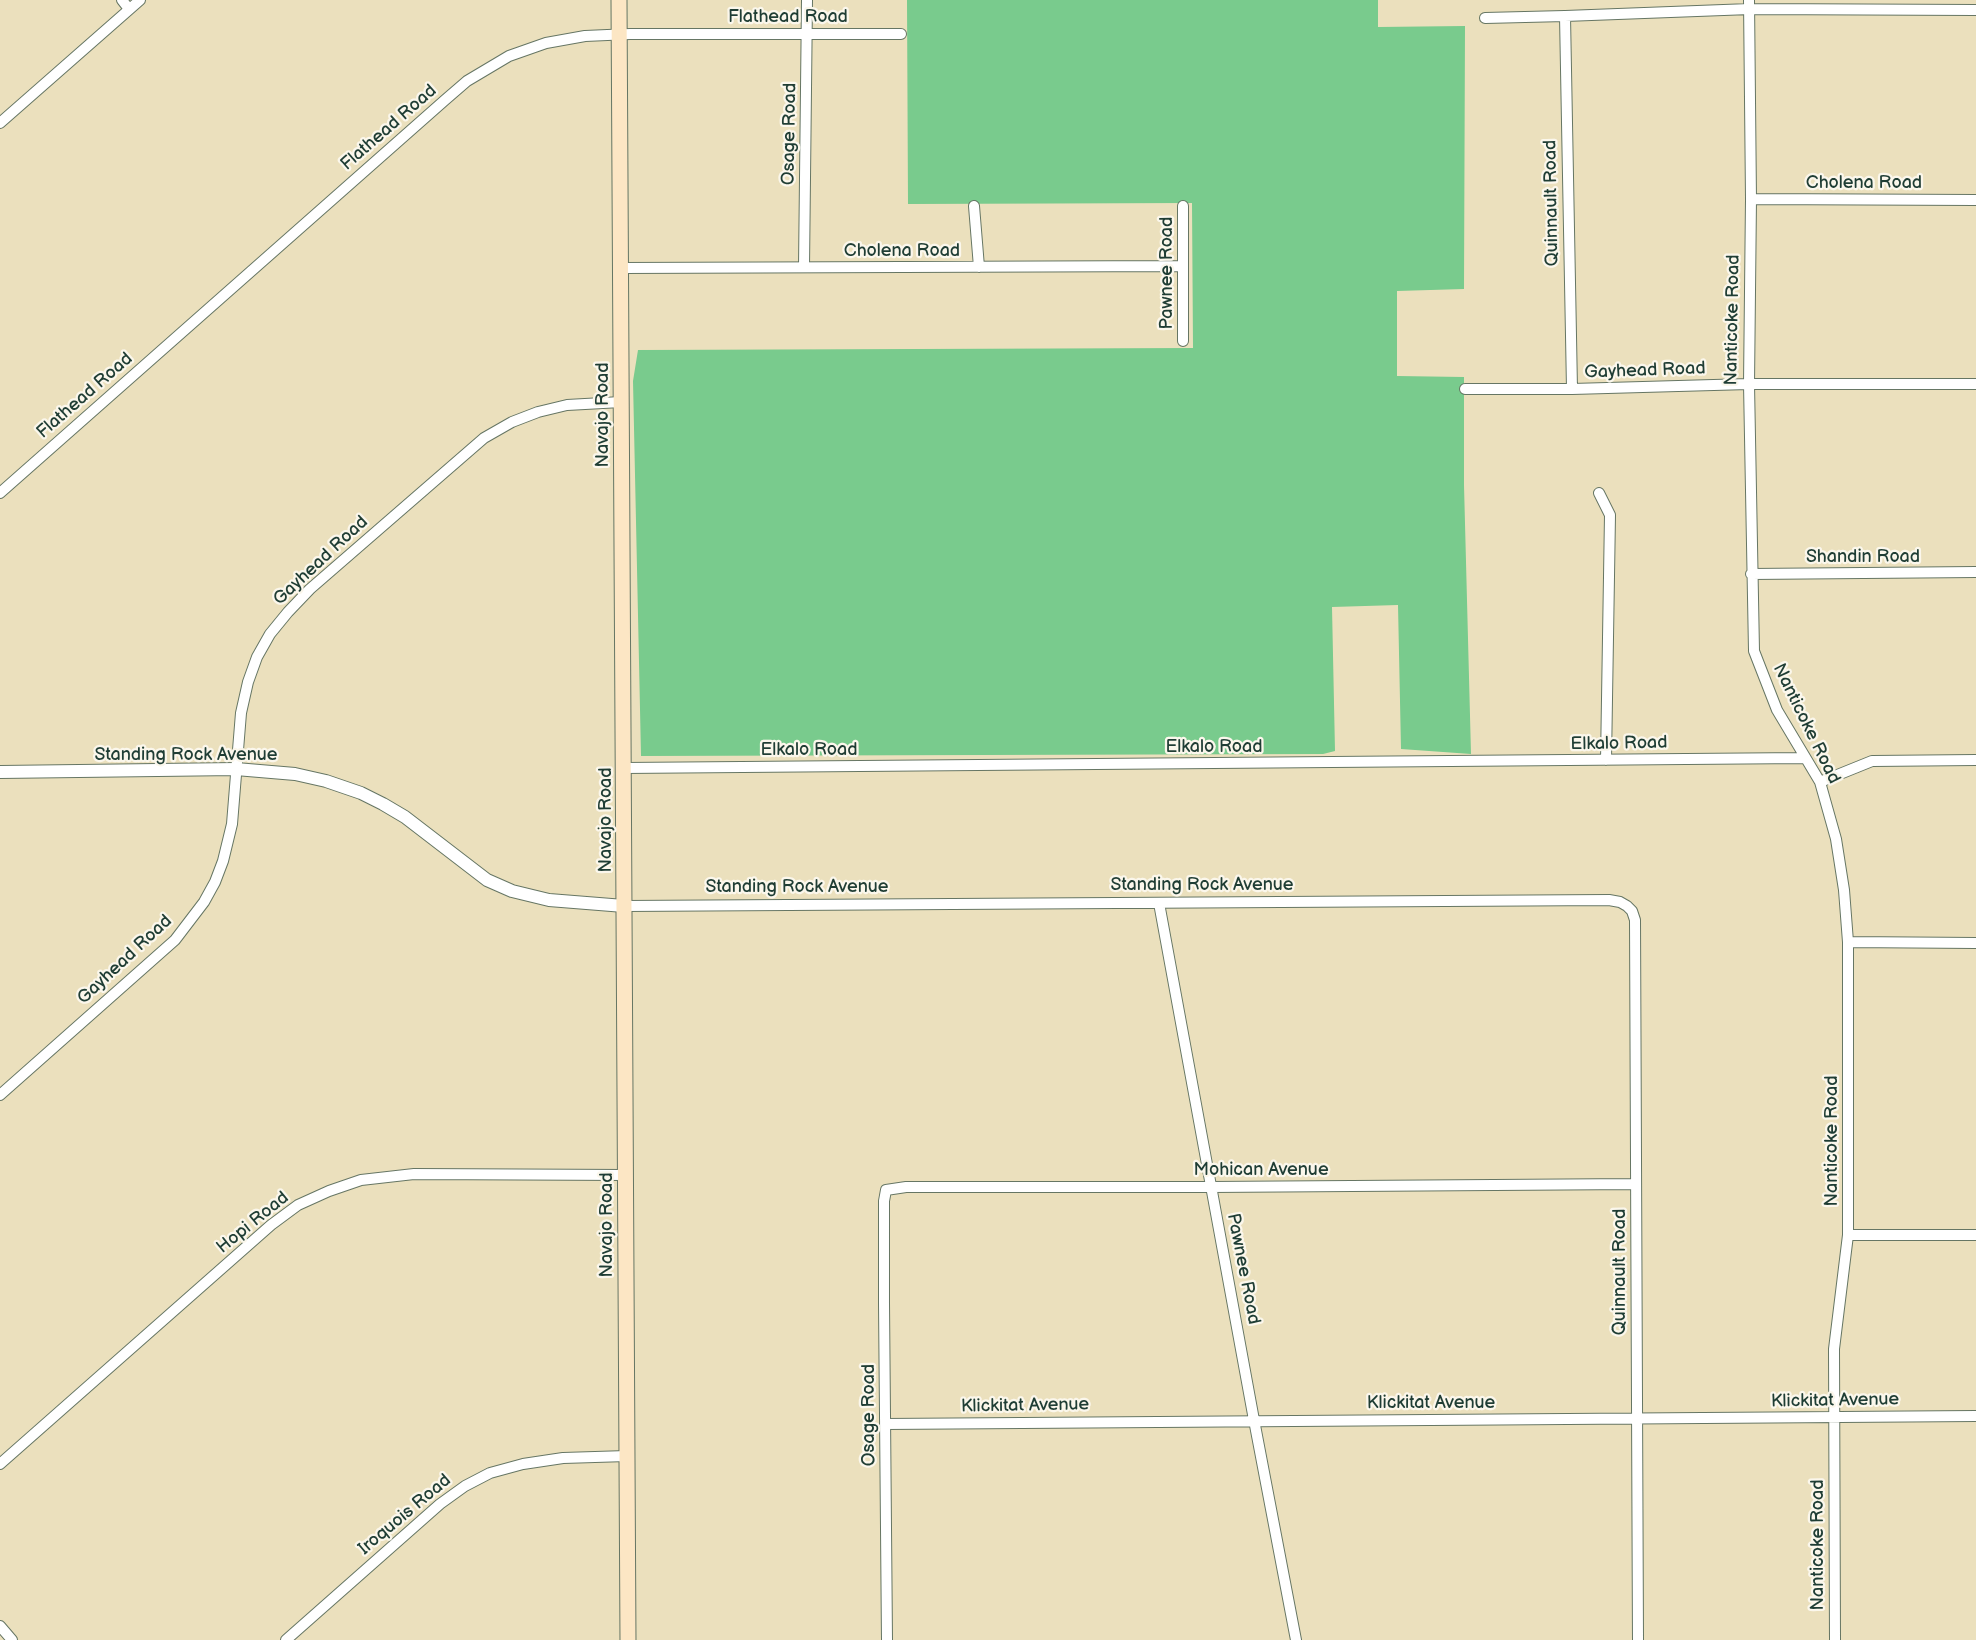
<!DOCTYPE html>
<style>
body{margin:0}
canvas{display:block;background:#ebe0bd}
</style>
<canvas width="1976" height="1640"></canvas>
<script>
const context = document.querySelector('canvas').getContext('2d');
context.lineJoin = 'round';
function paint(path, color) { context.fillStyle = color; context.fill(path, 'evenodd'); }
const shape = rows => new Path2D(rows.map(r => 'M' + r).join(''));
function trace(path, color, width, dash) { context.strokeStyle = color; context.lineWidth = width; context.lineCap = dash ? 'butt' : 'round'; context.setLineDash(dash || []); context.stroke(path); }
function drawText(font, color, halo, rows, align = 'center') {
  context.font = font + ' "Balsamiq Sans",sans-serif'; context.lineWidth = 4.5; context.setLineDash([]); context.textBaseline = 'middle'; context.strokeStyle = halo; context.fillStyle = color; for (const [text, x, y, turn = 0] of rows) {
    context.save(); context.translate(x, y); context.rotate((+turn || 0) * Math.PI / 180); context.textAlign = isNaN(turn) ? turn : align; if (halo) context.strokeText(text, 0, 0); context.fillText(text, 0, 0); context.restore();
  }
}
paint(shape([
 [907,0,1378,0,1378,27,1465,26,1464,289,1397,291,1397,376,1464,377,1464,485,1471,754,1401,749,1398,605,1332,607,1335,751,1323,754,641,756,633,381,638,350,1193,348,1192,203,908,204]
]), '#79cb8d');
const minor = shape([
 [122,0,129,9],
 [1749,0,1751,199,1749,384,1754,651,1777,710,1820,782,1836,839,1844,890,1848,942,1848,1235,1834,1349,1835,1640],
 [1565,16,1572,389],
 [1485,18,1565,16,1750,9,1976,10],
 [0,123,140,0],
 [1751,199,1976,200],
 [974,206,979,267],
 [1183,206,1183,341],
 [804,267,807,0],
 [622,268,1183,266],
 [1465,389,1572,389,1749,384,1976,384],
 [0,493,445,100,467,81,509,56,546,43,585,36,630,34,901,34],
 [1599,493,1610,515,1606,760],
 [1751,574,1976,572],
 [624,768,1804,758],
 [1820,782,1872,761,1976,760],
 [1159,903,1254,1420,1296,1640],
 [624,906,1609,900,1620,902,1627,906,1632,911,1635,920,1638,1640],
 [1848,942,1976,943],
 [0,1095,175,940,204,902,215,882,223,861,232,824,241,713,248,682,257,657,270,634,288,612,310,589,484,438,512,422,538,412,567,405,621,402],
 [1848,1235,1976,1235],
 [885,1424,1976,1416],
 [0,1464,271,1225,298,1205,329,1191,361,1180,414,1174,626,1175],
 [0,1626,12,1640],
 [286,1640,440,1504,465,1486,490,1473,523,1464,563,1458,627,1456],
 [887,1640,884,1303,884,1201,886,1190,906,1187,1211,1187,1635,1184]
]);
const tertiary = shape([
 [0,772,236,769,295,774,326,781,361,793,383,804,405,817,487,880,512,891,549,900,624,906]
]);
const secondary = shape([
 [619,0,628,1640]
]);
trace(minor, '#667664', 12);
trace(tertiary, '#667664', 14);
trace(secondary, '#667664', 17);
trace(minor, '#fff', 10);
trace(tertiary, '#fff', 12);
trace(secondary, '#fce6c4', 15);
drawText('18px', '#1f3d34', '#fbf7ec', [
 ["Flathead Road",788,17],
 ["Flathead Road",389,128,-41],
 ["Osage Road",790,134,-89],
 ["Cholena Road",1864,183],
 ["Quinnault Road",1552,203,-91],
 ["Cholena Road",902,251],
 ["Pawnee Road",1167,273,-90],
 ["Nanticoke Road",1733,320,-89],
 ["Gayhead Road",1645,371,-2],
 ["Flathead Road",85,396,-41],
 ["Navajo Road",603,415,-90],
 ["Shandin Road",1863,557],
 ["Gayhead Road",321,561,-43],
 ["Nanticoke Road",1806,724,64],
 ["Elkalo Road",1619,744,-1],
 ["Elkalo Road",1214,747],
 ["Elkalo Road",809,750],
 ["Standing Rock Avenue",186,755],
 ["Navajo Road",606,820,-90],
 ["Standing Rock Avenue",1202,885],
 ["Standing Rock Avenue",797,887],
 ["Gayhead Road",125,960,-43],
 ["Nanticoke Road",1832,1141,-90],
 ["Mohican Avenue",1261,1170],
 ["Hopi Road",253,1223,-39],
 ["Navajo Road",607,1225,-90],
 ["Pawnee Road",1243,1269,79],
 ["Quinnault Road",1620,1272,-90],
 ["Klickitat Avenue",1835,1401,-1],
 ["Klickitat Avenue",1431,1403],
 ["Klickitat Avenue",1025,1406,-1],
 ["Osage Road",869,1415,-90],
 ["Iroquois Road",405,1515,-40],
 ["Nanticoke Road",1818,1545,-90]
]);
</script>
